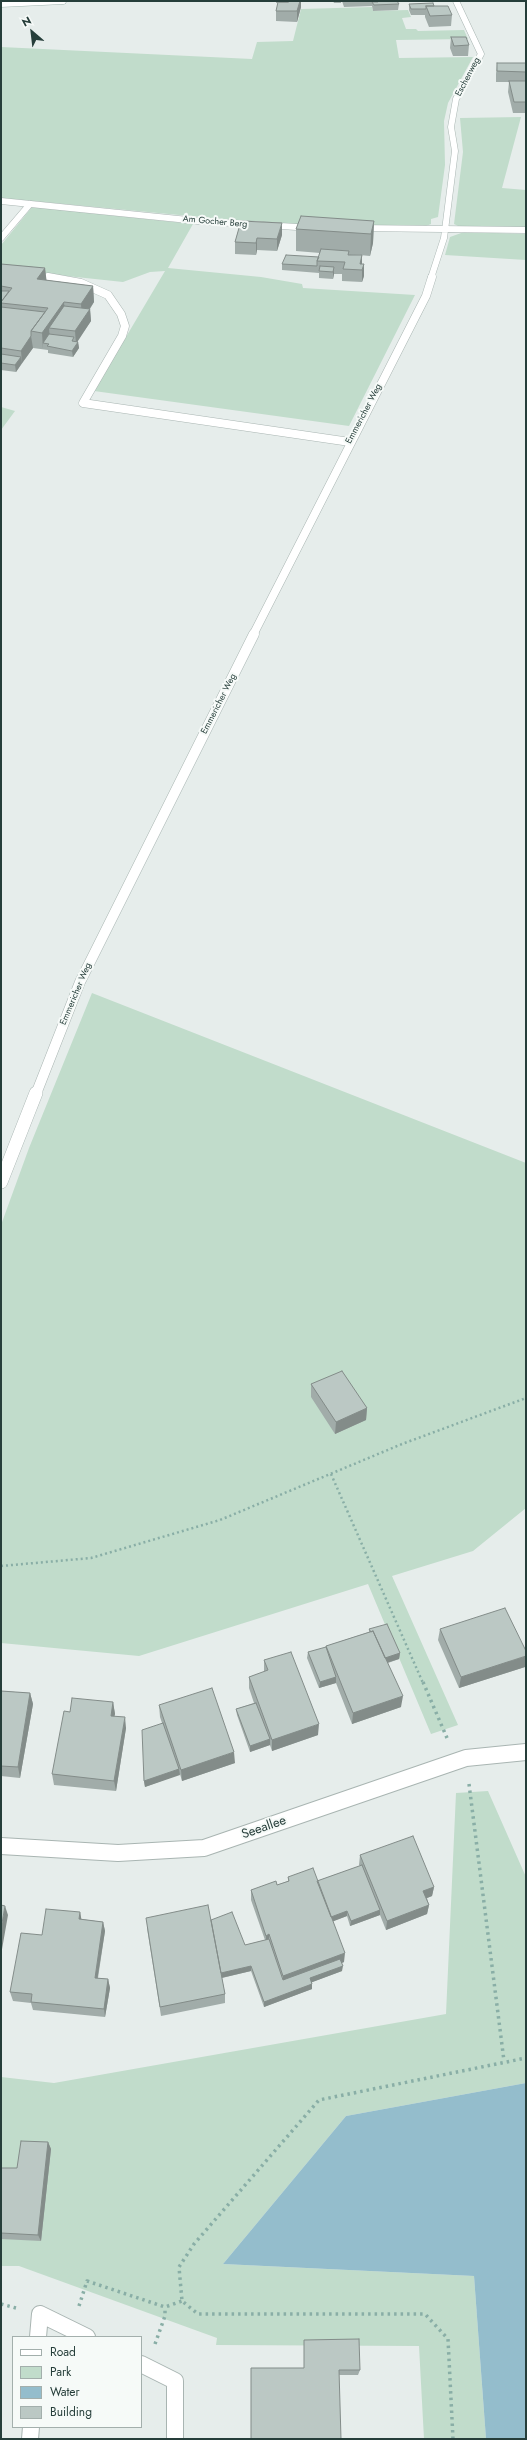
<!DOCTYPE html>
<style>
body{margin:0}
#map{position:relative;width:527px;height:2440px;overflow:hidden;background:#e6edeb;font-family:Jost,sans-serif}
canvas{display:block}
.frame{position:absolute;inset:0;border:2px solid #263e3a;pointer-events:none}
.legend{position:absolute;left:12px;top:2336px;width:130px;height:92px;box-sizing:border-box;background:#f6faf8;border:1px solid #a3afac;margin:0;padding:5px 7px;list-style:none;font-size:12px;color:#263e3a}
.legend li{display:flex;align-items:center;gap:8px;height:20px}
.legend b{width:20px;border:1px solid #a3afac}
.north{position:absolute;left:12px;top:12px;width:40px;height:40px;-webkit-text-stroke:3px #f6faf8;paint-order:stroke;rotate:332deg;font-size:11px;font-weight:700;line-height:16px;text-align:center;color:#263e3a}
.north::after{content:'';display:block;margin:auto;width:14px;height:18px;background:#263e3a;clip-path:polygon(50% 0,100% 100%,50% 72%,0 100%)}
</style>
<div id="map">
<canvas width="527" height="2440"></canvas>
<div class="frame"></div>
<ul class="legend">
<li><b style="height:5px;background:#fff"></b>Road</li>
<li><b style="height:11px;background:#c1dccb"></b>Park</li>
<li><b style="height:11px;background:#94bdcc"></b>Water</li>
<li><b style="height:11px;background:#bbc8c4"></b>Building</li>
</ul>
<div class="north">N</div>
</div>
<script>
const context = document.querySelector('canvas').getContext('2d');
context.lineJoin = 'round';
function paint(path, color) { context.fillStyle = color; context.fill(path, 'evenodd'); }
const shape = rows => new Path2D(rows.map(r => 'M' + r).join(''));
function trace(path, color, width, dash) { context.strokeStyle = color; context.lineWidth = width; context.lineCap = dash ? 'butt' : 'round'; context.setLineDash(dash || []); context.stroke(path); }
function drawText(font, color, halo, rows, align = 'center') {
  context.font = font + ' Jost,sans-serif'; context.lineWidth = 4; context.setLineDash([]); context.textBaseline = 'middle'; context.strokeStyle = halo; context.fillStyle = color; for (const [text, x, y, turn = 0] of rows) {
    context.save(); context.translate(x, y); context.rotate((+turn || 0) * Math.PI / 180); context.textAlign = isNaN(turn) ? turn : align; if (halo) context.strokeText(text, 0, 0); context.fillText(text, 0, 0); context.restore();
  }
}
paint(shape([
 [372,7,373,11,408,10,411,17,402,18,406,29,416,29,418,31,464,30,468,39,396,40,399,58,473,57,448,103,444,121,445,165,438,217,431,219,431,224,426,226,274,224,1,198,1,47,252,59,257,42,293,41,301,9],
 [521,117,502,188,526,190,526,228,462,228,454,224,463,152,460,118],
 [32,207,193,224,168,268,261,277,302,284,303,288,415,295,349,426,94,391,165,271,150,272,123,282,1,269,1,245],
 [464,232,526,234,526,260,445,255,450,237],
 [1,407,15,411,1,430],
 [92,993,526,1163,526,1508,473,1551,392,1576,458,1725,431,1734,368,1584,139,1656,1,1643,1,1225,29,1148],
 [488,1791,526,1877,526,2083,346,2116,223,2264,474,2276,486,2439,424,2439,419,2346,216,2345,217,2338,19,2266,1,2266,1,2077,54,2083,446,2014,456,1793]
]), '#c1dccb');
paint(shape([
 [526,2083,526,2439,486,2439,474,2276,223,2264,346,2116]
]), '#94bdcc');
const laneFar1 = shape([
 [1,238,30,204],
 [1,272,54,278]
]);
const lane = shape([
 [48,277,81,283,108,295,121,314,125,326,122,336,83,403,350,442]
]);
const streetFar4 = shape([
 [1,201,198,221,313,228],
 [357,228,526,230],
 [431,278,444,238,455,151,451,127,456,99,481,54,456,1]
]);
const streetFar3 = shape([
 [253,635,426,296,432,277]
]);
const streetFar2 = shape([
 [36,1094,80,982,254,634]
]);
const streetFar1 = shape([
 [1,1182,36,1093]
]);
const street = shape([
 [1,1846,118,1853,204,1848,466,1758,526,1752],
 [38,2337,40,2314,87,2337],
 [141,2364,175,2381,175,2439],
 [30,2439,31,2427]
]);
const secondary = shape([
 [1,4,63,1]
]);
trace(laneFar1, '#a9b5b2', 7);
trace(lane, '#a9b5b2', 9);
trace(streetFar4, '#a9b5b2', 7);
trace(streetFar3, '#a9b5b2', 9);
trace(streetFar2, '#a9b5b2', 11);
trace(streetFar1, '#a9b5b2', 14);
trace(street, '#a9b5b2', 18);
trace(secondary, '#a2b5b0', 7);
trace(shape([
 [331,1474,423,1683],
 [1,1566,91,1558,220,1520,402,1444,526,1398]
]), '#89aea6', 2.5, [2, 3]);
trace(shape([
 [423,1682,447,1738],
 [469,1784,504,2061],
 [1,2304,16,2308],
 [79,2306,87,2281,165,2307,182,2301],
 [155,2344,165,2316,165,2307],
 [453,2439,448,2339,425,2314,198,2314,182,2301,179,2267,194,2244,319,2100,526,2058]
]), '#89aea6', 3.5, [2.5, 4]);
trace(laneFar1, '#fff', 6);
trace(lane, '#fff', 8);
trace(streetFar4, '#fff', 6);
trace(streetFar3, '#fff', 8);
trace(streetFar2, '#fff', 10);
trace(streetFar1, '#fff', 13);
trace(street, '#fff', 16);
trace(secondary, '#fff', 6);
paint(shape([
 [276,1,301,1,301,7,297,22,276,21,276,11,278,3,276,3],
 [333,1,341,1,341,3,334,3],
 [342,1,384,1,399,4,398,10,373,11,372,6,344,7],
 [409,4,434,6,452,15,451,26,429,27,425,17,425,15,411,15,409,10],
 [451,37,469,45,468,56,453,56,450,48],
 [497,63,526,63,526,113,513,113,508,92,509,82,496,82,496,74],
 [241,221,282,235,277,251,257,250,256,255,235,254,235,242],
 [374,221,373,243,370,256,349,254,362,255,362,264,364,264,364,276,362,282,342,281,342,274,334,274,333,279,319,278,319,273,282,270,282,264,319,257,320,253,296,251,296,229],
 [1,264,45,268,46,280,93,286,94,302,90,309,91,321,77,341,78,342,79,348,73,357,48,353,48,350,33,348,16,372,1,370],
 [311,1384,367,1408,366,1420,335,1434,311,1397],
 [369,1629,400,1653,399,1659,388,1663,401,1707,352,1724,336,1683,319,1688,307,1658,308,1652,326,1648,326,1646,369,1632],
 [440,1629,525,1667,459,1688,438,1640],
 [264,1660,318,1735,272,1751,270,1745,250,1752,237,1715,236,1709,254,1703,249,1688,249,1677,264,1672],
 [1,1691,30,1693,33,1704,20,1778,1,1776],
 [113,1702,115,1714,114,1716,126,1728,116,1791,54,1785,52,1774,70,1712],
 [159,1705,235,1763,182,1781,180,1774,145,1787,144,1781,162,1723,160,1717],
 [360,1855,434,1887,432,1896,427,1898,429,1905,427,1914,386,1930,380,1915,350,1926,347,1916,333,1921,344,1962,342,1963,342,1971,312,1982,312,1989,264,2007,251,1971,222,1978,225,1994,225,2003,161,2016,147,1928,211,1920,245,1945,265,1940,251,1900,251,1890,277,1885,288,1881,288,1877,317,1881,360,1866,359,1865],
 [80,1912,81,1919,103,1922,105,1931,98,1978,108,1979,110,1988,105,2017,33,2010,31,2003,13,2001,10,1992,42,1935],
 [48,2142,51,2149,41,2241,1,2239,1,2168,17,2168],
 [304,2340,360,2370,358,2375,340,2375,304,2368]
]), '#a1aca9');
paint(shape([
 [300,1,301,1,301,7,297,22,297,11],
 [374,221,373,243,370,256,371,234],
 [282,223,282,235,277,251,277,239],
 [257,238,257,250,256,255,256,243],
 [362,255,362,267,360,264],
 [364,264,364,276,362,282,362,270],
 [334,267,334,274,333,279,333,272],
 [45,268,47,284,37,279],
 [93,286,94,302,82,320,81,304],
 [64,302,65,318,49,328,50,340,43,343,43,349,42,333],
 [90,309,91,321,76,344,75,331],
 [31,336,33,348,22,363,21,351],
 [78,342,79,348,73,357,72,351],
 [21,357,22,363,16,372,15,365],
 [367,1408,366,1420,335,1434,336,1422],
 [400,1653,399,1659,383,1664,384,1658],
 [526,1656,526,1663,525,1667,459,1688,461,1677],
 [336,1677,336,1683,319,1688,320,1682],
 [30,1693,33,1704,20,1778,18,1767],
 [403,1696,401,1707,352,1724,353,1713],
 [113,1702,115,1714,112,1727,111,1716],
 [125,1717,126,1728,116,1791,114,1781],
 [319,1724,318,1735,272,1751,272,1740],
 [270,1739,270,1745,250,1752,250,1746],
 [234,1752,235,1763,182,1781,181,1770],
 [179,1769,180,1775,145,1787,144,1781],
 [434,1887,432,1896,422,1900,423,1891],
 [429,1905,427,1914,386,1930,387,1921],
 [5,1906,8,1915,1,1955,1,1929],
 [380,1910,380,1915,350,1926,351,1921],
 [347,1911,347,1916,329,1923,329,1918],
 [80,1912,82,1922,79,1919],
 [103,1922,105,1931,96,1987,95,1978],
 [269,1934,269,1944,266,1945,266,1936],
 [345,1953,344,1962,283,1985,283,1976],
 [251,1966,251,1971,221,1978,221,1973],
 [343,1966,342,1971,310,1983,310,1978],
 [108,1979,110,1988,105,2017,104,2009],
 [312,1984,312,1989,264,2007,264,2002],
 [48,2142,51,2149,41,2241,38,2235]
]), '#838c89');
const building = shape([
 [279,1,288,1,288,2,279,2,279,1],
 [289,1,300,1,297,11,276,11,278,2,289,2,289,1],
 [378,1,397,1,399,4,374,5,372,2,378,2,378,1],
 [433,3,434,6,426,6,426,9,411,9,409,4,433,3],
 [426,6,448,6,452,15,430,16,426,6],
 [451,37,466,37,469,45,454,46,451,37],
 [497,63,526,63,526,72,497,71,497,63],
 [509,81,526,81,526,102,514,102,509,81],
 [301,216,374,221,371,234,296,229,301,216],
 [241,221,282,223,277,239,257,238,256,243,235,242,241,221],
 [321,249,349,251,348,255,362,255,360,264,364,264,362,270,343,269,345,262,317,261,321,249],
 [286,255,319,257,317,261,317,266,282,264,286,255],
 [1,264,45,268,37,279,93,286,81,304,64,302,42,333,31,331,48,308,1,303,1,302,12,288,1,286,1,264],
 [320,266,334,267,333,272,319,271,320,266],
 [1,291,9,291,1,302,1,291],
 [64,306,90,309,75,331,49,328,64,306],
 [1,307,45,312,31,331,31,336,21,351,1,348,1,307],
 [49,334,74,337,72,341,78,342,72,351,47,346,49,344,43,343,49,334],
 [1,354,21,357,15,365,1,363,1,354],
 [342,1371,367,1408,336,1422,311,1384,342,1371],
 [505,1608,526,1651,526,1656,461,1677,440,1629,505,1608],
 [387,1624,400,1653,385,1658,373,1631,371,1632,369,1629,387,1624],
 [373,1631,403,1696,353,1713,326,1646,373,1631],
 [326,1647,336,1677,320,1682,308,1652,326,1647],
 [291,1652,319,1724,272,1740,249,1677,268,1670,264,1660,291,1652],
 [212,1688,234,1752,181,1770,159,1705,212,1688],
 [1,1691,30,1693,18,1767,1,1766,1,1691],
 [72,1698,113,1702,111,1716,125,1717,114,1781,52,1774,64,1711,70,1712,72,1698],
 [256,1703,270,1739,250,1746,236,1709,256,1703],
 [163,1723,179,1769,144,1781,142,1730,163,1723],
 [413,1836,434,1887,423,1891,429,1905,387,1921,360,1855,413,1836],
 [362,1865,380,1910,351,1921,347,1911,331,1917,317,1881,362,1865],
 [313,1868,345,1953,283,1976,269,1934,266,1936,251,1890,276,1881,277,1885,289,1881,288,1877,313,1868],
 [1,1905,5,1906,1,1929,1,1905],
 [208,1905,225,1994,160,2007,146,1918,208,1905],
 [46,1909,80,1912,79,1919,103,1922,95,1978,108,1979,104,2009,31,2002,32,1994,10,1992,21,1933,42,1935,46,1909],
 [232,1912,245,1945,269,1939,283,1980,340,1959,343,1966,310,1978,312,1984,264,2002,251,1966,221,1973,211,1920,232,1912],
 [21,2141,48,2142,38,2235,1,2233,1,2168,17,2168,21,2141],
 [359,2339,360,2370,339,2370,341,2439,251,2439,251,2368,304,2368,304,2340,359,2339]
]);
paint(building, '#bbc8c4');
trace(building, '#838c89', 1);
drawText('9px', '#263e3a', '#f6faf8', [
 ["Eschenweg",468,77,-62],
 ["Am Gocher Berg",215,222,5],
 ["Emmericher Weg",364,414,-62],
 ["Emmericher Weg",219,704,-63],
 ["Emmericher Weg",76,994,-67]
]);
drawText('13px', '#263e3a', '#f6faf8', [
 ["Seeallee",264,1828,-19]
]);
</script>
